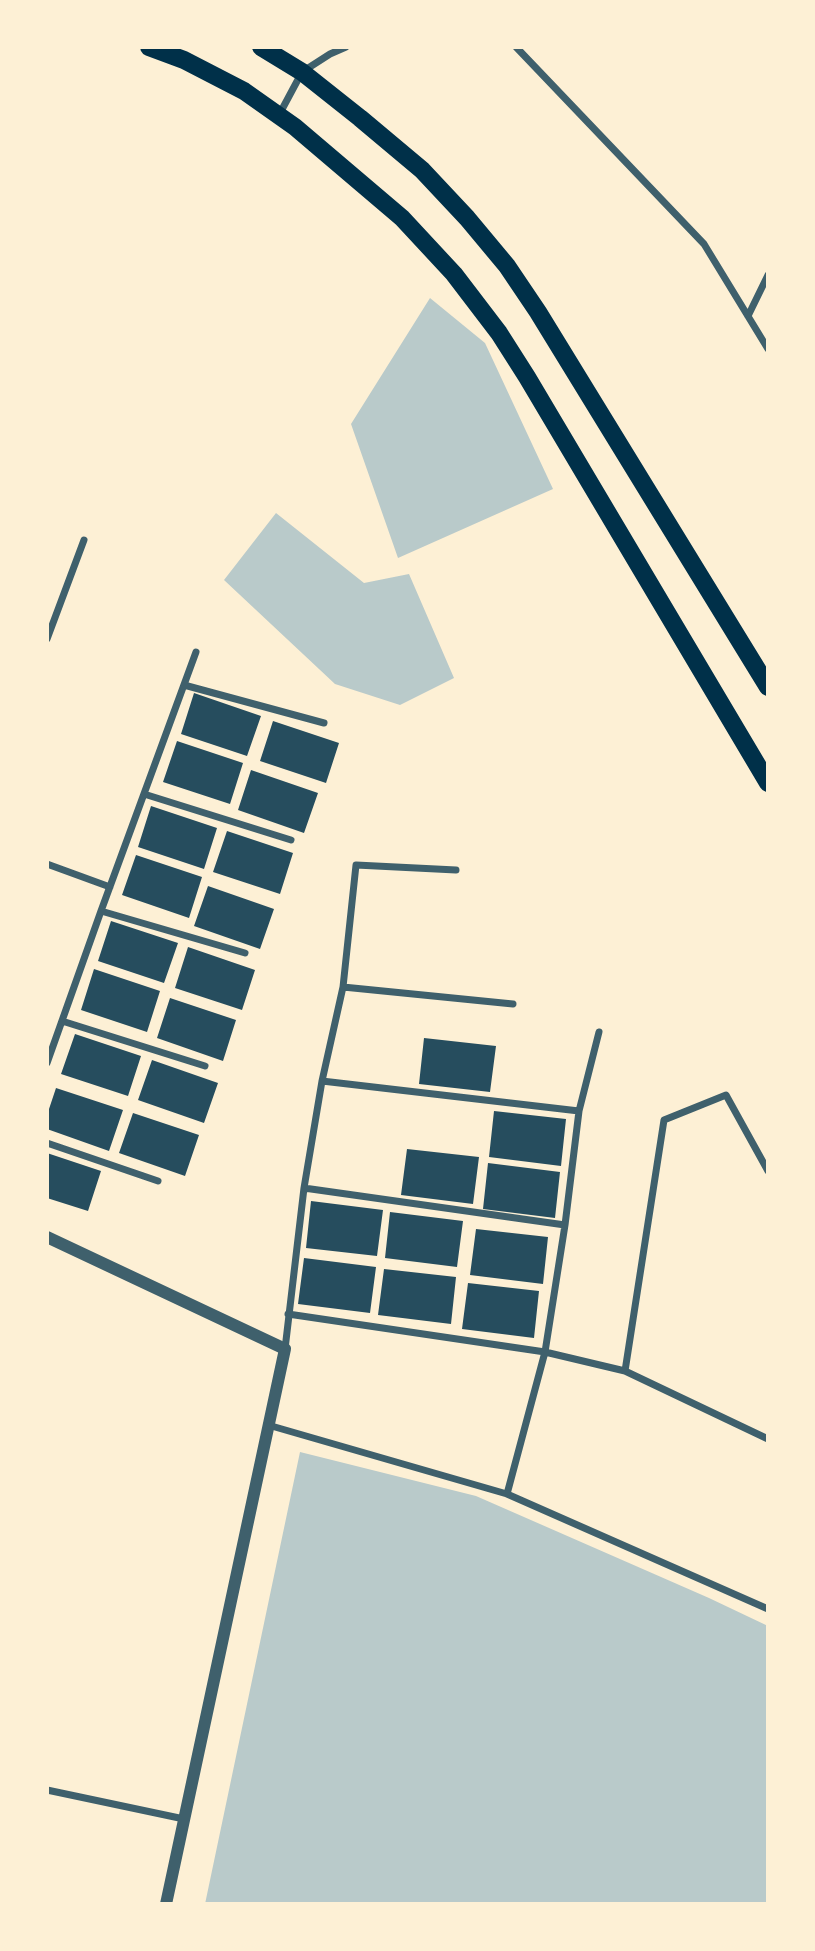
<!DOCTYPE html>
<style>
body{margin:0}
#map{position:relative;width:815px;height:1951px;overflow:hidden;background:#fdf0d5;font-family:Quicksand,sans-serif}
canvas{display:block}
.frame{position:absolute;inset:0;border:49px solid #fdf0d5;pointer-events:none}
</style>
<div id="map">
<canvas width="815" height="1951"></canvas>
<div class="frame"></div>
</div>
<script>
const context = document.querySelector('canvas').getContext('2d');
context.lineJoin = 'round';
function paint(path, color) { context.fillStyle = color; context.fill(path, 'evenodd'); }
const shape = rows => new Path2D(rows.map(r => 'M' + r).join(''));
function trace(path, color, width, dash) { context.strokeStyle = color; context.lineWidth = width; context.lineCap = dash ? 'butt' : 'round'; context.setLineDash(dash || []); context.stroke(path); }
paint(shape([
 [430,298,485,343,553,489,398,558,351,424],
 [276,513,364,583,409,574,454,678,400,705,335,684,224,580],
 [300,1452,476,1496,709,1598,768,1626,768,1904,205,1904]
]), '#b9caca');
paint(shape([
 [194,693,261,716,247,756,181,734],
 [273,721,339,743,326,783,260,761],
 [177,741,243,763,230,804,163,782],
 [251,770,318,793,304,833,238,810],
 [151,806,217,828,204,869,138,847],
 [227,831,293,853,280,894,213,872],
 [136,855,202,877,189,918,122,895],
 [208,886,274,909,260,949,194,926],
 [111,921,178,943,164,983,98,961],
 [188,947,255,970,242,1010,175,988],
 [94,969,160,991,147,1032,81,1010],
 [170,998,236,1020,223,1061,157,1038],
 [75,1034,141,1056,128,1096,61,1074],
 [424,1038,496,1046,490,1092,419,1084],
 [152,1060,218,1083,204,1123,138,1100],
 [56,1088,123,1110,109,1151,47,1129,47,1115],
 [494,1111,566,1119,561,1166,489,1157],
 [133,1113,199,1135,185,1176,119,1153],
 [407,1149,479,1157,473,1204,401,1195],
 [47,1153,101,1171,88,1211,47,1198],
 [488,1163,560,1172,555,1218,483,1209],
 [311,1201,383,1210,377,1256,306,1248],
 [390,1212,463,1221,457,1267,385,1258],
 [476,1229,548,1237,543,1284,470,1275],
 [304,1258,376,1267,370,1313,298,1304],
 [384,1269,456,1277,451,1324,378,1315],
 [468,1283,539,1291,534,1338,462,1329]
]), '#264d5e');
trace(shape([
 [516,47,704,244,768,349],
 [279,115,302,72,330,54,346,47],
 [748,316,768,275],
 [47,639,84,540],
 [184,685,324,723],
 [144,794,291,840],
 [47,864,110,887],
 [101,911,245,953],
 [343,987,513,1004],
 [62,1021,205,1066],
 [47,1063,101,911,196,652],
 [322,1081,579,1111],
 [47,1143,158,1181],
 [768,1171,726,1095,664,1120,625,1371,768,1439],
 [304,1188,565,1225],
 [288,1314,545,1352,625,1371],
 [285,1349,304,1188,322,1081,343,987,356,865,456,870],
 [268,1425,507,1494,768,1609],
 [507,1494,545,1352,565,1225,579,1111,599,1032],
 [47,1790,184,1819]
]), '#3f606c', 7);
trace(shape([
 [47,1237,285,1349,166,1904]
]), '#3f606c', 12);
trace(shape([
 [149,47,184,60,244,91,295,127,402,218,454,274,499,333,527,377,768,783],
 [261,47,302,72,360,118,422,170,467,218,507,266,538,312,768,687]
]), '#003049', 18);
</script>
